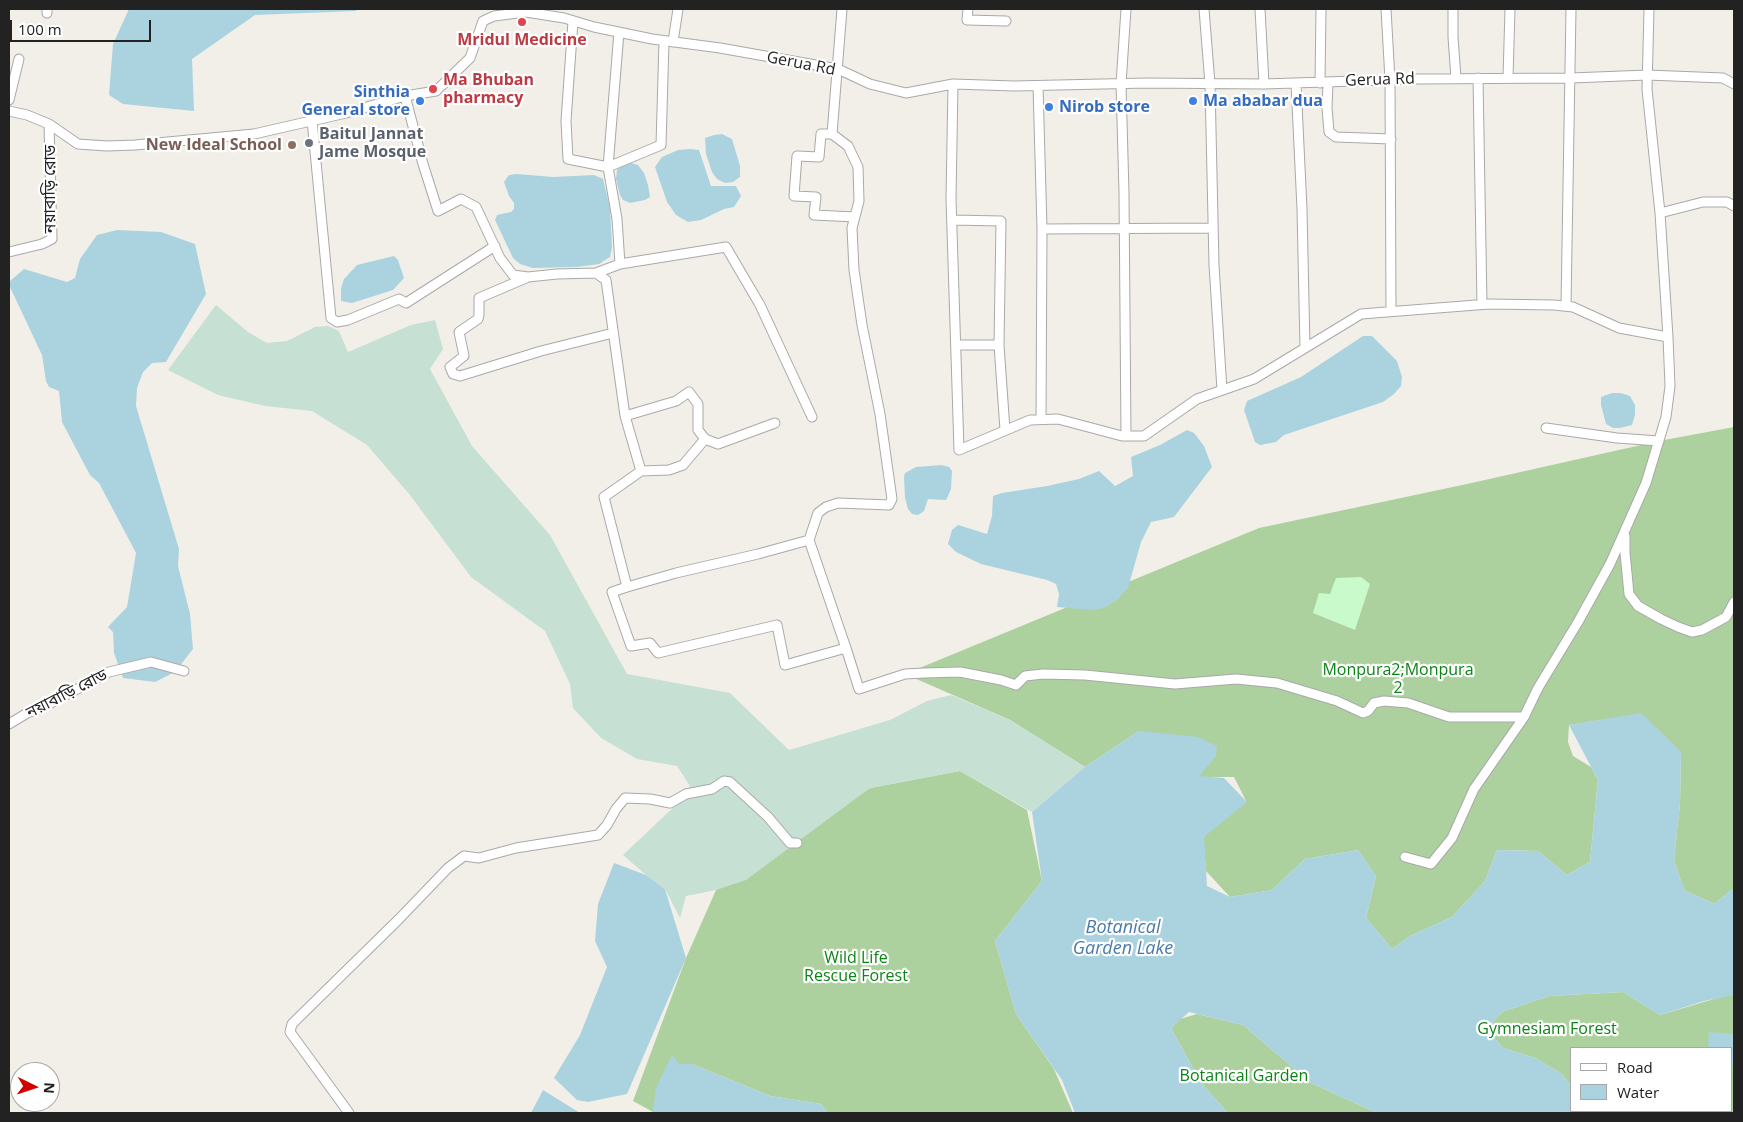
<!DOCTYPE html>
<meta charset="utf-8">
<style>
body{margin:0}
#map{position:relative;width:1743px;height:1122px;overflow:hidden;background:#f2efe9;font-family:"Open Sans",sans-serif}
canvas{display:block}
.frame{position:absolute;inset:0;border:10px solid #222;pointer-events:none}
.legend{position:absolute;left:1570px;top:1047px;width:162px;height:65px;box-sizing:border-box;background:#fff;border:1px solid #a7a7a7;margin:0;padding:6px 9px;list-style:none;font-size:15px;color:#222}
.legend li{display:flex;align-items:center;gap:10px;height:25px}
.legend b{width:25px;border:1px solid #a7a7a7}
.north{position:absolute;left:10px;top:1062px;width:50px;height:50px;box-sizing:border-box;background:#fff;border:1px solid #a7a7a7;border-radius:50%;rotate:94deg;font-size:14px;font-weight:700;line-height:20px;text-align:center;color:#222}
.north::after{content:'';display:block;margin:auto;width:18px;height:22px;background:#d40000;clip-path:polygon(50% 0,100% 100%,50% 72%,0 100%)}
.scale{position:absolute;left:10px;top:20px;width:141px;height:22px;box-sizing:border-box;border:2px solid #222;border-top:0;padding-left:6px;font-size:15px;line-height:18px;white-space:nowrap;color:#222;-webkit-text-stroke:4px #fff;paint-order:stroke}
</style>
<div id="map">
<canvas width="1743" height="1122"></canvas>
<div class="frame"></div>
<ul class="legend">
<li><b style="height:6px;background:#fff"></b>Road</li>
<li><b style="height:14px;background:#aad3df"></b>Water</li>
</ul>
<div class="north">N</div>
<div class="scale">100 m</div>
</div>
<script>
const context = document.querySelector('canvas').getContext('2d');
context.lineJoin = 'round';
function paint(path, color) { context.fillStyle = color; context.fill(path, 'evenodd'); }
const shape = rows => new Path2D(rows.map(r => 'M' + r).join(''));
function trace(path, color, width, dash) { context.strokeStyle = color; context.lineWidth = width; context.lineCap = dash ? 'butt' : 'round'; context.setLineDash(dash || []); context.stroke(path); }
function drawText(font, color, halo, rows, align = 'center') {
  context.font = font + ' "Open Sans","Noto Sans Bengali",sans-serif'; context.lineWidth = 4.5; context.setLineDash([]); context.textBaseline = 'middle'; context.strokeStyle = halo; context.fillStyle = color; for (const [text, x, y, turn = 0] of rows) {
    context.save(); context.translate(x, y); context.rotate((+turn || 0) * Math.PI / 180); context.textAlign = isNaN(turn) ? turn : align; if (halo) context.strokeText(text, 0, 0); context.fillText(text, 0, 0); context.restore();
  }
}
paint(shape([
 [1734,427,1734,888,1714,904,1684,890,1674,860,1680,803,1681,753,1641,714,1569,725,1568,742,1573,756,1591,767,1598,780,1590,862,1567,875,1538,851,1497,850,1485,881,1452,917,1410,936,1392,949,1366,918,1376,876,1358,850,1305,859,1272,890,1230,897,1206,871,1203,837,1246,801,1234,777,1198,777,1139,731,1085,767,1010,720,905,674,1259,528,1467,484,1659,441],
 [960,771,1027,810,1042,881,995,941,1016,1014,1054,1069,1073,1113,828,1113,821,1104,770,1096,692,1064,679,1064,653,1112,633,1101,686,958,716,890,870,788],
 [1623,992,1660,1015,1734,993,1734,1113,1669,1113,1665,1112,1660,1113,1594,1113,1592,1111,1732,1111,1732,1048,1572,1048,1572,1087,1562,1074,1535,1058,1503,1048,1487,1029,1502,1012,1549,996],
 [1197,1014,1243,1025,1311,1083,1377,1113,1228,1113,1201,1083,1171,1028,1180,1019]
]), '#add19e');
paint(shape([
 [216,305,248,332,267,343,287,341,315,327,328,326,339,331,348,352,411,325,435,320,443,349,430,369,472,446,550,535,627,674,730,693,789,750,890,720,927,701,951,695,1010,720,1085,767,1032,812,960,771,870,788,746,880,716,890,686,896,680,918,665,889,646,875,623,855,676,805,690,786,677,766,637,759,601,738,573,708,570,684,545,631,471,577,410,495,367,445,312,411,265,406,218,395,168,370]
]), '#c6e0d4');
paint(shape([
 [1361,577,1370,584,1355,630,1313,613,1319,593,1330,594,1336,578]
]), '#c8facc');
paint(shape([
 [129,9,358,9,356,11,255,15,192,59,194,111,123,104,109,95,113,44],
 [722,134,732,139,740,166,740,177,733,182,725,183,717,179,712,172,706,154,705,138,714,135],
 [691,149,699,150,711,186,736,186,741,196,734,207,724,209,701,220,688,222,676,215,667,202,655,167,662,157,678,150],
 [631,163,638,165,644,173,648,185,650,197,645,200,630,203,623,200,620,195,616,179,617,170,622,165],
 [517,174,553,177,594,175,603,179,610,208,612,247,610,257,599,264,577,267,533,268,520,264,513,258,495,220,497,215,511,212,514,209,514,203,509,196,504,182,509,175],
 [117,230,161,232,195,244,206,294,166,362,152,363,143,372,137,388,136,406,179,549,178,566,190,614,193,649,175,672,155,682,123,678,114,653,113,632,108,627,127,607,136,553,99,483,90,475,62,422,59,391,49,387,46,381,42,355,9,285,9,282,24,269,67,282,75,278,80,259,97,235],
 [394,256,398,260,404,278,393,290,352,303,341,301,341,288,344,279,357,265],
 [1363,336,1372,336,1397,361,1402,377,1401,386,1394,394,1383,402,1284,435,1276,442,1260,445,1255,442,1244,410,1247,401,1301,377],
 [1612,393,1621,393,1630,396,1635,405,1635,415,1632,425,1620,428,1613,428,1606,424,1601,405,1601,397],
 [1187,430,1194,433,1204,446,1212,467,1174,517,1151,522,1141,542,1128,588,1117,600,1104,608,1092,610,1057,607,1059,594,1056,584,1047,580,981,564,956,552,948,544,952,530,958,525,987,534,992,516,993,496,1002,493,1047,486,1079,479,1099,471,1115,486,1133,476,1131,457,1160,445],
 [941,465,949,467,952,471,951,489,948,496,946,500,928,499,924,511,918,515,912,514,908,509,905,498,904,477,905,473,916,467],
 [1641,713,1681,752,1680,803,1674,860,1684,890,1714,904,1734,888,1734,995,1704,1001,1660,1015,1623,992,1549,996,1502,1012,1487,1029,1503,1048,1535,1058,1562,1074,1572,1087,1572,1111,1592,1111,1594,1113,1377,1113,1311,1083,1243,1025,1189,1012,1171,1028,1201,1083,1228,1113,1075,1113,1062,1080,1016,1014,995,941,1042,881,1032,812,1085,767,1139,731,1198,737,1217,746,1216,756,1199,776,1224,778,1247,802,1204,837,1207,886,1230,897,1272,890,1305,859,1358,850,1376,876,1366,918,1392,949,1410,936,1452,917,1485,881,1497,850,1538,851,1567,875,1590,862,1598,780,1569,725],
 [614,863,646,875,665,889,686,958,627,1094,588,1102,577,1100,554,1078,580,1035,607,967,595,941,598,904],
 [1709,1032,1734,1034,1734,1066,1732,1066,1732,1048,1708,1048],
 [672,1055,679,1064,692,1064,770,1096,821,1104,828,1113,654,1113,653,1112,656,1088],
 [543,1090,580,1113,531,1113]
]), '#aad3df');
const street = shape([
 [968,9,967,20,1006,21],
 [1204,9,1210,84,1214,265,1222,390],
 [1260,9,1264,84],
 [1386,9,1390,80,1391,311],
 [1453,9,1453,37,1456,78],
 [47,13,47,9],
 [573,21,566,121,568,159,608,167,617,219,620,264,596,273],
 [619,32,608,167,661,145,664,41],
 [673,42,678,9],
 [1478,78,1482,304],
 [1508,78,1510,9],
 [1296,83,1302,209,1305,348],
 [1320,83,1321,9],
 [1328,83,1327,108,1329,132,1336,137,1391,139],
 [953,84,951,199,959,450,1030,420,1058,419,1122,436,1144,436,1197,399,1254,379,1361,314,1489,304,1554,305,1573,307,1619,328,1668,337],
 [1038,86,1042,229],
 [405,96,423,164,438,211,461,199,476,207,500,258,513,275,528,277,557,274,596,273,606,280,625,416,641,471,604,497,627,587,676,573,758,554,809,540,818,513,826,507,838,503,889,505,892,499,880,414,862,325,854,270,852,228,859,201,858,167,848,146,832,134,842,9],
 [9,100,19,59],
 [9,111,27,115,49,124,78,144,107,146,135,145,254,134,346,113,405,96,436,91,470,58,483,21,494,16,526,12,564,18,594,27,652,39,720,48,838,69,870,84,906,93,953,84,1014,86,1147,83,1264,84,1415,79,1571,78,1647,75,1723,78,1734,84],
 [312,120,331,318,337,322,348,320,399,299,406,303,495,246],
 [832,134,821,134,819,157,797,156,794,196,816,197,814,215,855,217],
 [1660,213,1703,202,1727,202,1734,206],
 [952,220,1001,221,999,345],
 [9,252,42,244,52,239,49,124],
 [620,264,726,247,760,305,812,417],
 [526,278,479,298,479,315,478,319,459,332,464,356,450,367,453,374,460,376,541,351,613,333],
 [1566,306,1571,9],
 [956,345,999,345,1005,430],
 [625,416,676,401,689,392,698,404,698,430,705,439,718,444,775,423],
 [1041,419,1042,229,1213,228],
 [1546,428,1617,438,1659,441],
 [1126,436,1124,193,1121,84,1126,9],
 [641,471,669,470,683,465,705,439],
 [1625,536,1625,553,1629,594,1638,606,1661,619,1678,627,1692,632,1702,630,1726,617,1734,602],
 [809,540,846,648],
 [627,587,612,592,631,646,650,643,658,653,777,625,785,665,846,648,859,689,905,674,924,673,960,672,1001,680,1016,685,1025,676,1043,674,1085,675,1175,684,1236,679,1277,683,1337,701,1363,713,1368,711,1374,703,1384,701,1408,703,1449,717,1524,717],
 [9,724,29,712,38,710,109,672,151,662,184,671],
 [1405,857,1431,864,1452,838,1474,789,1524,717,1538,688,1578,622,1610,564,1646,483,1666,417,1670,386,1668,337,1660,213,1647,89,1649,9],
 [349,1113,290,1032,292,1024,399,919,448,868,464,856,479,858,516,848,598,835,607,825,616,809,625,798,650,799,670,803,686,794,712,789,724,781,730,782,768,817,790,843,797,843]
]);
trace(street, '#a9a9a9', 11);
trace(street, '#fff', 9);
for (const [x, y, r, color] of [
 [522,22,5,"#e0444e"],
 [433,89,5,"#e0444e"],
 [420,101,5,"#3f7fe0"],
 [1193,101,5,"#3f7fe0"],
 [1049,107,5,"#3f7fe0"],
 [309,143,5,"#6b7280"],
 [292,145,5,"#8d6e63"]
]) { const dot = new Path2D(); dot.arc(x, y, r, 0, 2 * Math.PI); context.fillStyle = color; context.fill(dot); trace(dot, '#fff', 2); }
drawText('bold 16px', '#be3a42', '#fff', [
 ["Mridul Medicine",522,40],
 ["Ma Bhuban",443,80,"left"],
 ["pharmacy",443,98,"left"]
]);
drawText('16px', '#222', '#fff', [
 ["Gerua Rd",801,64,11],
 ["Gerua Rd",1380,80,-2],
 ["নয়াবাড়ি রোড",50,189,-90],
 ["নয়াবাড়ি রোড",67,694,-27]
]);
drawText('bold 16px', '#366cbe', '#fff', [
 ["Sinthia",410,92,"right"],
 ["General store",410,110,"right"],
 ["Ma ababar dua",1203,101],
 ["Nirob store",1059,107]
], 'left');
drawText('bold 16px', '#5b616d', '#fff', [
 ["Baitul Jannat",319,134],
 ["Jame Mosque",319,152]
], 'left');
drawText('bold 16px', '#785e54', '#fff', [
 ["New Ideal School",282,145]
], 'right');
drawText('16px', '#0c8416', '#fff', [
 ["Monpura2;Monpura",1398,670],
 ["2",1398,688],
 ["Wild Life",856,958],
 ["Rescue Forest",856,976],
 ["Gymnesiam Forest",1547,1029],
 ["Botanical Garden",1244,1076]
]);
drawText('italic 18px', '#4a7aab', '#fff', [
 ["Botanical",1123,928],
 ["Garden Lake",1123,949]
]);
</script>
